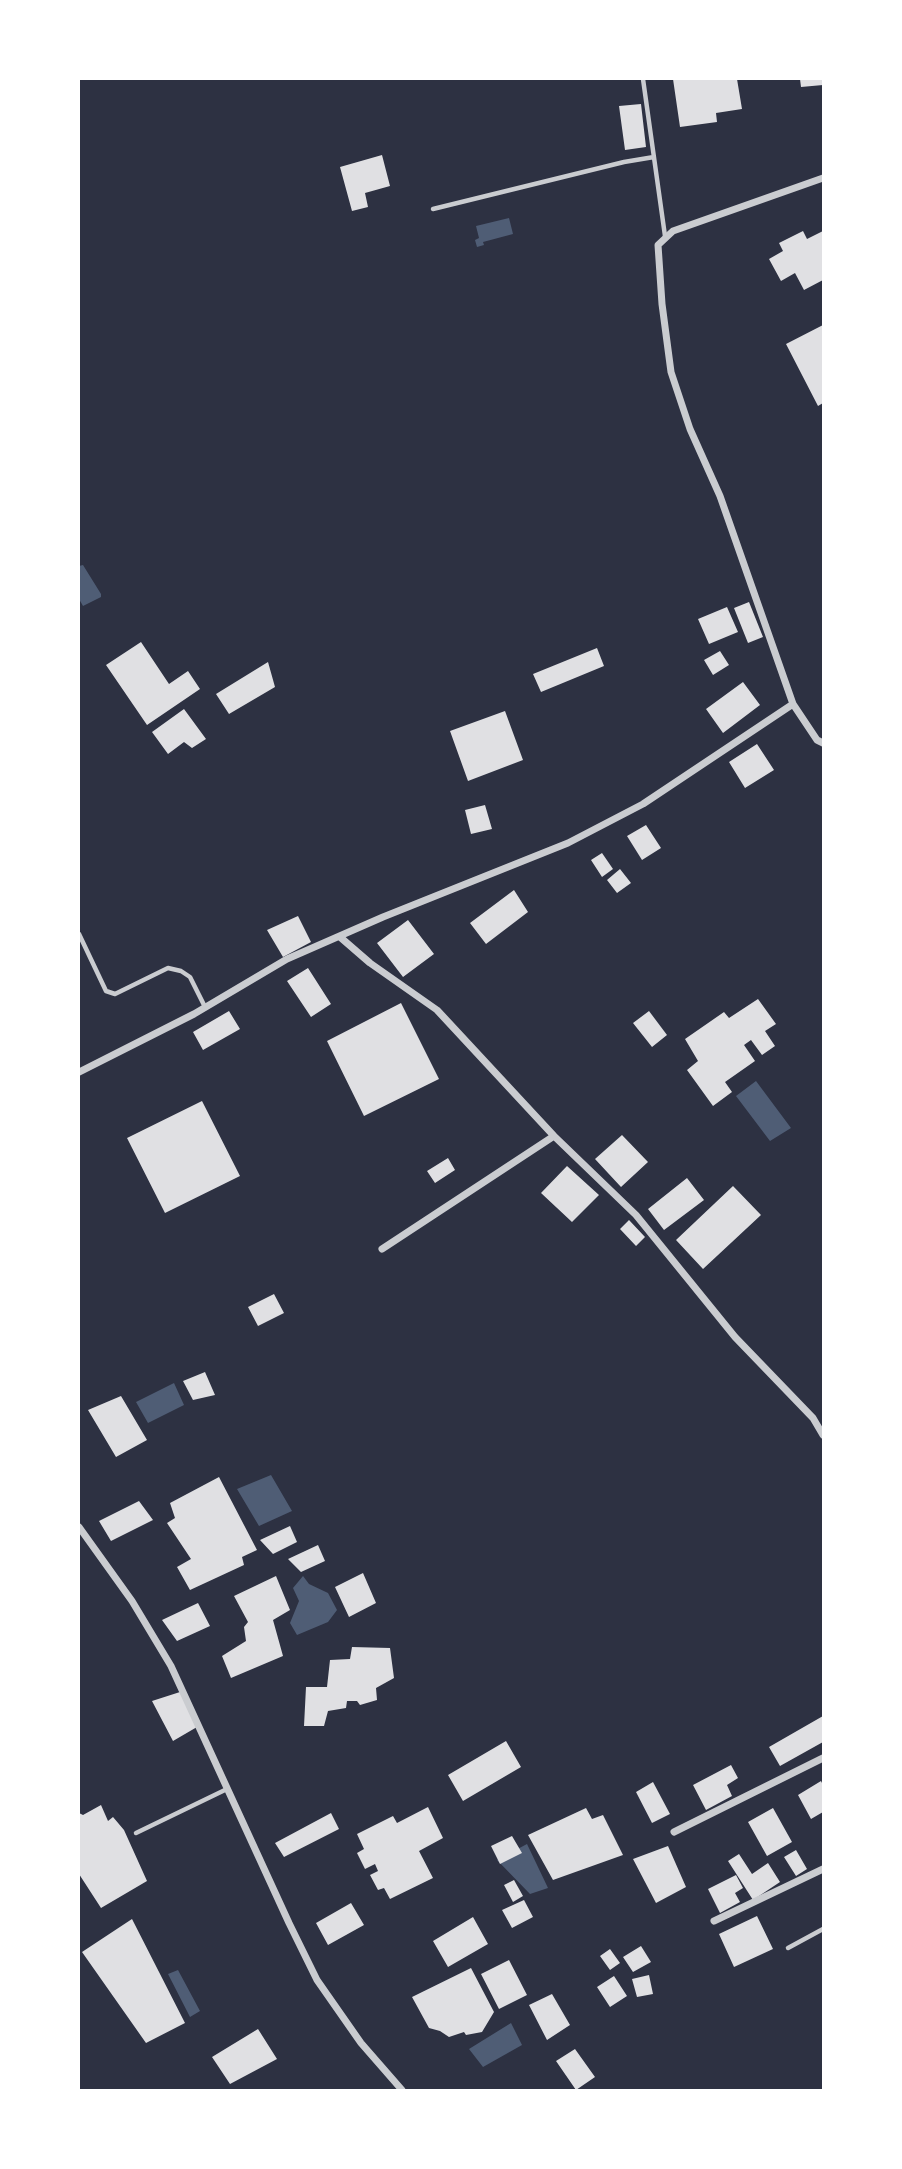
<!DOCTYPE html>
<style>
body{margin:0}
#map{position:relative;width:902px;height:2169px;overflow:hidden;background:#2d3142;font-family:Signika,sans-serif}
canvas{display:block}
.frame{position:absolute;inset:0;border:80px solid #fff;pointer-events:none}
</style>
<div id="map">
<canvas width="902" height="2169"></canvas>
<div class="frame"></div>
</div>
<script>
const context = document.querySelector('canvas').getContext('2d');
context.lineJoin = 'round';
function paint(path, color) { context.fillStyle = color; context.fill(path, 'evenodd'); }
const shape = rows => new Path2D(rows.map(r => 'M' + r).join(''));
function trace(path, color, width, dash) { context.strokeStyle = color; context.lineWidth = width; context.lineCap = dash ? 'butt' : 'round'; context.setLineDash(dash || []); context.stroke(path); }
paint(shape([
 [509,218,513,234,483,242,484,245,477,247,475,240,479,238,476,226],
 [83,565,101,594,101,597,83,606,79,599,79,566],
 [756,1081,791,1128,770,1141,736,1096],
 [174,1383,184,1405,148,1423,136,1402],
 [271,1475,292,1511,259,1526,237,1489],
 [303,1576,309,1584,328,1593,337,1610,328,1622,297,1635,290,1623,299,1601,293,1588],
 [527,1844,548,1888,530,1894,497,1860],
 [178,1970,200,2011,190,2017,168,1974],
 [511,2023,522,2045,483,2067,469,2049]
]), '#4f5d75');
paint(shape([
 [673,79,737,79,742,109,716,113,717,122,680,127],
 [800,79,823,79,823,85,801,87],
 [641,104,646,147,625,150,619,106],
 [382,155,390,186,365,193,368,207,352,211,340,167],
 [803,231,807,239,823,231,823,280,804,290,795,273,781,281,769,259,783,251,779,243],
 [823,325,823,403,818,406,786,344],
 [749,602,763,637,748,643,734,608],
 [727,607,738,632,709,644,698,619],
 [141,642,169,684,188,671,200,689,147,725,106,665],
 [597,648,604,666,541,692,533,674],
 [720,651,729,665,713,675,704,660],
 [268,662,275,687,229,714,216,694],
 [743,682,760,705,723,733,706,709],
 [184,709,206,739,192,748,184,742,168,754,152,732],
 [505,711,523,760,468,781,450,731],
 [757,744,774,770,745,788,729,762],
 [485,805,492,829,471,834,465,810],
 [646,825,661,848,642,860,627,836],
 [602,853,613,869,602,877,591,860],
 [620,869,631,883,617,893,607,880],
 [514,890,528,912,486,944,470,923],
 [298,916,311,942,283,957,267,930],
 [408,920,434,954,403,977,377,943],
 [308,968,331,1004,311,1017,287,981],
 [758,999,776,1024,765,1031,775,1046,762,1055,751,1040,744,1045,755,1061,725,1082,732,1092,713,1106,687,1070,698,1061,685,1039,724,1012,729,1018],
 [401,1003,439,1079,364,1116,327,1041],
 [229,1011,240,1029,203,1050,193,1032],
 [649,1011,667,1035,652,1047,633,1023],
 [202,1101,240,1176,165,1213,127,1138],
 [622,1135,648,1162,621,1187,595,1159],
 [448,1158,455,1170,435,1183,427,1171],
 [567,1166,599,1195,572,1222,541,1193],
 [687,1178,704,1200,664,1230,648,1209],
 [733,1186,761,1215,703,1269,676,1240],
 [629,1220,645,1237,636,1246,620,1229],
 [274,1294,284,1313,258,1326,248,1307],
 [205,1372,215,1395,193,1400,183,1381],
 [121,1396,147,1440,116,1457,88,1410],
 [219,1477,257,1550,242,1557,244,1565,190,1590,177,1567,191,1559,167,1523,175,1518,170,1503],
 [139,1501,153,1520,111,1541,99,1521],
 [290,1526,297,1542,273,1554,260,1540],
 [318,1545,325,1561,301,1572,288,1559],
 [363,1573,376,1603,349,1617,335,1587],
 [276,1576,290,1610,273,1620,283,1656,231,1678,222,1656,246,1641,244,1627,248,1622,234,1596],
 [198,1603,210,1626,177,1641,162,1620],
 [352,1647,390,1648,394,1678,376,1688,377,1700,360,1705,357,1701,347,1701,346,1708,328,1711,324,1726,304,1726,306,1687,327,1687,330,1660,350,1659],
 [180,1692,197,1727,173,1741,152,1701],
 [823,1716,823,1742,780,1766,769,1747],
 [506,1741,521,1767,463,1801,448,1775],
 [731,1765,738,1778,727,1785,732,1796,706,1810,693,1785],
 [821,1781,823,1785,823,1812,811,1819,798,1795],
 [653,1782,670,1814,652,1823,636,1792],
 [101,1805,108,1821,113,1817,124,1830,147,1881,101,1908,79,1874,79,1813,83,1815],
 [428,1807,443,1838,419,1851,433,1878,390,1899,384,1888,378,1890,370,1875,378,1871,375,1864,365,1869,357,1853,364,1849,357,1834,393,1816,397,1823],
 [586,1808,592,1819,603,1815,623,1855,553,1880,528,1835],
 [773,1808,792,1842,767,1856,748,1822],
 [331,1813,339,1829,284,1857,275,1843],
 [512,1836,522,1853,500,1864,491,1846],
 [668,1846,686,1887,656,1903,633,1859],
 [796,1850,807,1869,796,1876,784,1857],
 [739,1854,752,1874,768,1863,780,1882,753,1900,728,1861],
 [736,1875,743,1888,735,1893,740,1902,720,1913,708,1889],
 [514,1880,523,1896,513,1902,504,1885],
 [524,1900,533,1917,512,1928,502,1910],
 [351,1903,364,1925,328,1945,316,1923],
 [757,1916,773,1949,734,1967,719,1934],
 [473,1917,488,1944,448,1967,433,1941],
 [132,1919,185,2023,146,2043,82,1952],
 [641,1946,651,1962,633,1972,623,1957],
 [610,1949,620,1963,610,1970,600,1956],
 [509,1960,527,1995,499,2009,481,1974],
 [471,1968,494,2012,482,2032,466,2035,464,2032,449,2037,440,2031,429,2028,412,1997],
 [649,1975,653,1994,637,1997,632,1979],
 [614,1976,627,1996,610,2007,597,1987],
 [552,1994,570,2025,547,2040,529,2005],
 [258,2029,277,2059,230,2084,212,2057],
 [575,2049,595,2077,576,2090,556,2061]
]), '#e0e0e3');
trace(shape([
 [643,79,665,236],
 [433,209,624,162,654,157],
 [79,934,106,991,115,994,168,968,181,971,190,977,205,1007],
 [136,1833,227,1789],
 [788,1948,823,1929]
]), '#caccd0', 4.5);
trace(shape([
 [793,704,817,740,823,743],
 [340,937,370,963,437,1010,554,1136,636,1215,735,1337,813,1418,823,1435],
 [79,1072,194,1014,287,959,383,917,568,843,643,804,793,704,720,496,690,429,671,372,662,304,658,245,673,231,823,178],
 [382,1249,554,1136],
 [79,1527,132,1601,171,1666,289,1923,317,1980,361,2043,402,2090],
 [674,1832,823,1758],
 [714,1921,823,1869]
]), '#caccd0', 7);
</script>
